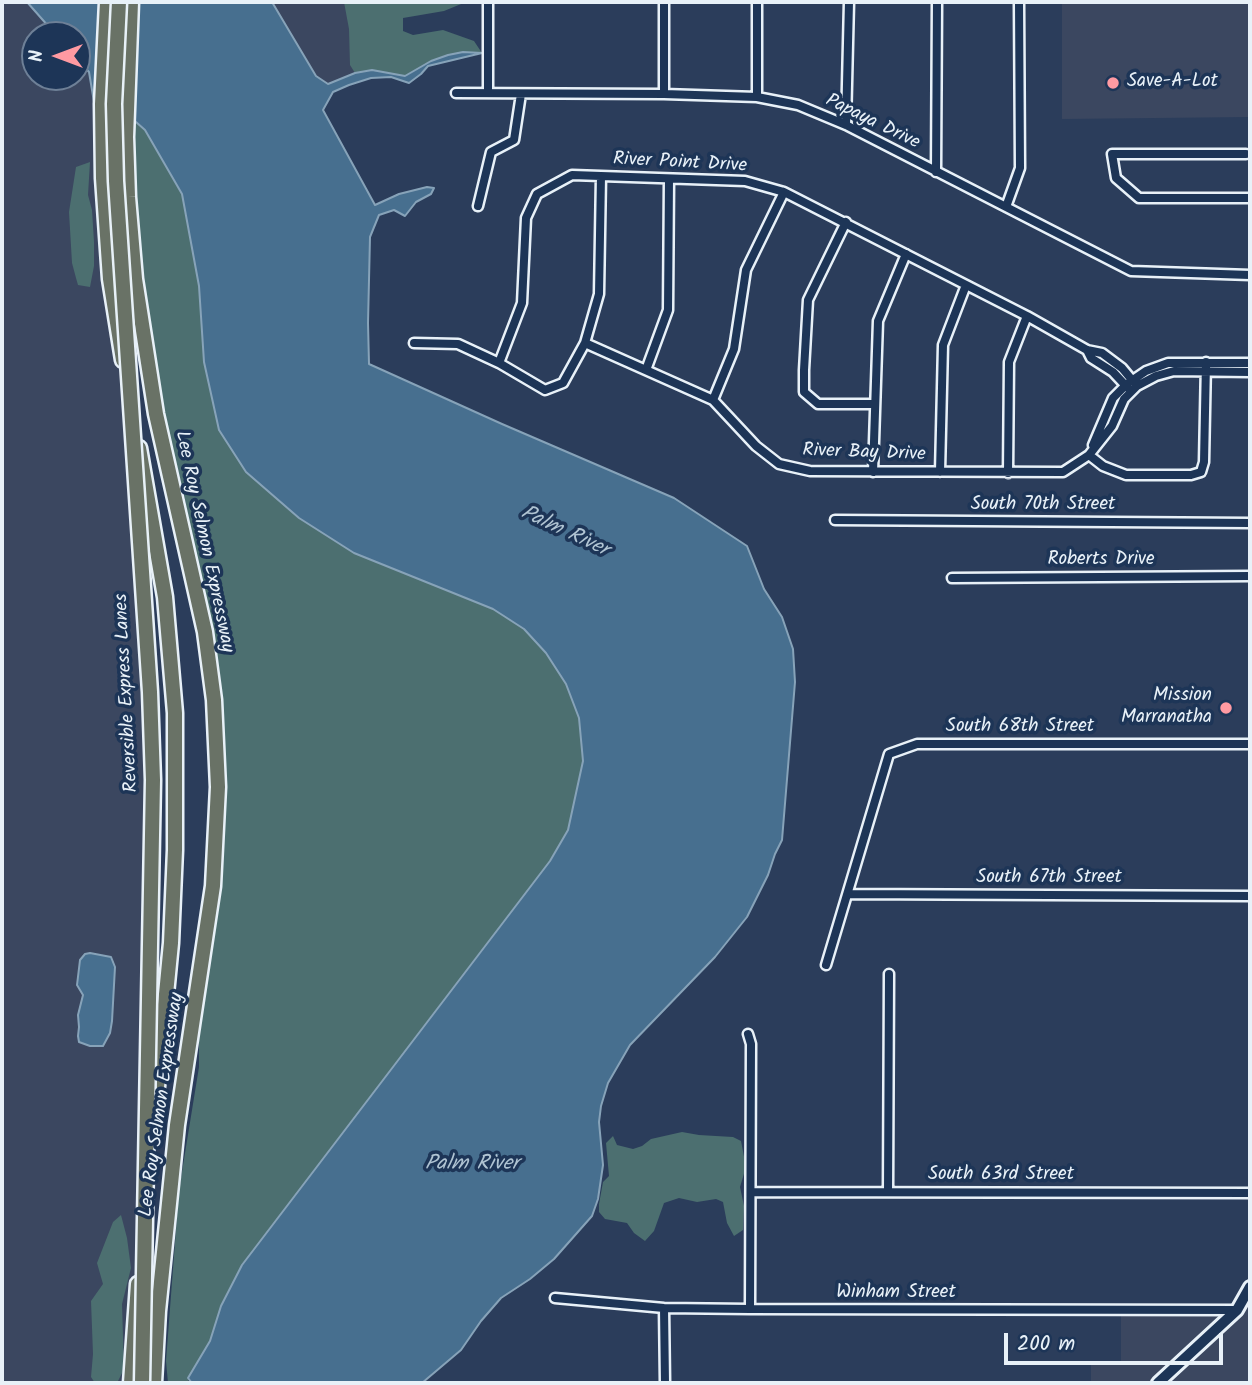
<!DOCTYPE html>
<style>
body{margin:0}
#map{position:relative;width:1252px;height:1385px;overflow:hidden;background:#2b3d5b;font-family:Kalam,sans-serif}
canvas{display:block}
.frame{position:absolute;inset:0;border:4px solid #e8f1f8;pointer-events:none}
.north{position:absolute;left:21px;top:21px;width:70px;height:70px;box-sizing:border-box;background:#1d3557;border:2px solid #6e8097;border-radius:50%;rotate:270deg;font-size:19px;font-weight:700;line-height:28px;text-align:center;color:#e8f1f8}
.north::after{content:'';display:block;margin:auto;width:24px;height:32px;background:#ff9aa2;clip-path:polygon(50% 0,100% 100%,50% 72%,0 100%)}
.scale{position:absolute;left:1004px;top:1333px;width:219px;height:32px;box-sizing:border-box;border:4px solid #e8f1f8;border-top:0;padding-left:9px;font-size:21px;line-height:24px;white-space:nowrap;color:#e8f1f8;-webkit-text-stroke:5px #1d3557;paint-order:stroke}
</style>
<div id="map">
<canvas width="1252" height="1385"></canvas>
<div class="frame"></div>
<div class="north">N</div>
<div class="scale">200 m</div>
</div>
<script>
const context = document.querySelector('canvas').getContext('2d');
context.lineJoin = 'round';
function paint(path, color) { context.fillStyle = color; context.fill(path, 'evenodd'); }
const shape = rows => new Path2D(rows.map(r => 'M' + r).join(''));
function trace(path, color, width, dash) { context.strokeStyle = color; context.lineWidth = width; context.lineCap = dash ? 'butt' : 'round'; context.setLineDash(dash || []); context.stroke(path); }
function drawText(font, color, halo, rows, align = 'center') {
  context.font = font + ' Kalam,sans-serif'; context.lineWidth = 7; context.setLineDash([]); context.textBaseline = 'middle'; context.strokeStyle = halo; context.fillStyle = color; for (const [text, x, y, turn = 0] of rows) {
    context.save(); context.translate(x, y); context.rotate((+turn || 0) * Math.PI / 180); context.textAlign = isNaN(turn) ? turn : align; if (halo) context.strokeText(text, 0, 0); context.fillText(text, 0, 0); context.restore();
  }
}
paint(shape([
 [2,2,27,2,56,35,35,35,35,77,77,77,77,59,89,72,94,102,101,112,128,396,150,654,150,1120,127,1383,2,1383],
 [272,2,371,2,355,73,328,84,316,76],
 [1062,2,1250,2,1250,117,1062,119],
 [1250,1288,1250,1383,1161,1383],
 [1121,1310,1235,1311,1157,1383,1091,1383,1091,1363,1121,1363]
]), '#3b4760');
paint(shape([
 [344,2,466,2,444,11,403,18,403,31,413,35,443,30,474,41,482,53,463,52,431,61,405,76,372,70,355,73,350,65,349,29],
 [136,122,145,130,182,194,199,286,204,362,219,430,524,629,546,653,566,684,579,718,583,761,568,830,550,861,242,1265,221,1306,210,1341,187,1383,168,1383,166,1361,179,1190,199,1067,199,1016,212,813,209,659,199,570,183,490,164,417,137,237,132,138],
 [90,162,88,195,92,210,94,242,94,266,90,287,78,285,76,278,72,263,69,212,76,167],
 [682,1132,699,1135,733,1137,741,1141,746,1167,740,1187,744,1206,743,1230,734,1236,727,1223,723,1202,716,1199,697,1202,679,1198,664,1203,654,1231,645,1241,634,1233,627,1223,605,1219,599,1212,599,1204,603,1182,609,1176,606,1143,613,1136,617,1145,633,1149,642,1146,651,1139],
 [121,1215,127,1238,131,1268,122,1304,124,1369,117,1383,95,1383,91,1377,93,1354,91,1301,103,1284,97,1263,113,1222]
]), '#4c6f70');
const water = shape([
 [27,2,272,2,316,76,328,84,355,73,372,70,405,76,431,61,448,55,463,52,482,53,428,66,421,74,409,83,391,77,371,78,349,85,333,92,323,110,375,205,399,194,427,187,434,188,431,194,416,202,405,216,394,210,379,215,370,237,368,323,369,364,502,424,674,498,747,546,764,589,782,617,793,649,795,682,782,840,775,854,768,875,747,917,715,957,630,1045,608,1083,601,1106,599,1122,603,1165,598,1199,592,1216,554,1259,530,1279,501,1298,481,1321,461,1350,422,1383,192,1383,188,1378,210,1341,221,1306,242,1265,550,861,568,830,583,761,579,718,566,684,546,653,524,629,493,609,354,553,299,518,246,472,219,430,204,362,199,286,182,194,145,130,136,122,121,131,106,119,94,102,89,72,77,59,77,35,56,35,27,2],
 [90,953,111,957,115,967,112,1021,110,1033,103,1046,90,1046,79,1042,78,1036,79,1027,78,1015,83,995,77,985,80,960,85,954,90,953]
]);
paint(water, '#476f8f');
trace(water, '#87a3b9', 2);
const street = shape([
 [456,93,664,94,757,97,798,105,846,125,1131,271,1250,275],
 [488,93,488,2],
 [664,94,664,2],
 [757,97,757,2],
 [846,125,849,2],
 [1246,154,1112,154,1116,178,1139,198,1250,198],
 [936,172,937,2],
 [478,206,491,152,514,140,521,94],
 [1006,207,1020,168,1019,2],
 [846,222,808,300,804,370,804,392,818,404,874,404],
 [414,343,458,344,499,363,545,390,563,383,585,343,599,294,601,176],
 [585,343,713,400,756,446,779,464,810,471,1063,472,1089,455,1112,426,1124,399,1137,386,1156,376,1174,371,1250,372],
 [1087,350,1091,358,1113,372,1128,388],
 [499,363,522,303,526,218,537,194,572,175,601,176,745,181,784,192,1027,316,1087,350,1102,353,1122,368,1137,386],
 [646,370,668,310,669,179],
 [713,400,734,349,746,270,784,192],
 [1093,445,1113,398,1127,384,1146,371,1168,363,1250,363],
 [1089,455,1103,466,1126,475,1191,475,1201,472,1204,462,1206,362],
 [873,472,878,321,906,254],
 [940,472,943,345,966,285],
 [1008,473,1009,362,1027,316],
 [835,520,1250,523],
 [952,578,1250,576],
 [849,894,1250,896],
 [826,965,889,754,917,744,1250,744],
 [748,1034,751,1044,750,1309],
 [752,1192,1250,1193],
 [888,1192,889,974],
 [555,1298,664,1308,750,1309,1237,1310],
 [664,1308,665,1383]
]);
const secondary = shape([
 [1158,1383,1237,1310,1250,1287]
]);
const highway = shape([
 [107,2,102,104,103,178,110,279,123,360],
 [131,2,126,137,128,197,135,279,156,414,205,632,214,700,218,787,213,886,177,1125,158,1311,154,1383],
 [139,448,165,597,175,713,175,850,171,943,152,1138],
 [131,1383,138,1284]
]);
trace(street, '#e8f1f8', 13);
trace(secondary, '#e8f1f8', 16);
trace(highway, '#e8f1f8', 19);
trace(street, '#1d3557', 8);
trace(secondary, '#1d3557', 10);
trace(highway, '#697266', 14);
const highwayBridge = shape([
 [119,2,114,104,116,181,150,692,153,780,142,1383]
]);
trace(highwayBridge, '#e8f1f8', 19, []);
trace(highwayBridge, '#697266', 14);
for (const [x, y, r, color] of [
 [1113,83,7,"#ff9aa2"],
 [1226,708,7,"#ff9aa2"]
]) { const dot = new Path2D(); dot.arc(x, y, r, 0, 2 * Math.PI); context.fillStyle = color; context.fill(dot); trace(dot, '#1d3557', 2.5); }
drawText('19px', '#e8f1f8', '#1d3557', [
 ["Save-A-Lot",1127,83],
 ["Mission",1212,697,"right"],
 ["Marranatha",1212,719,"right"]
], 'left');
drawText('19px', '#e8f1f8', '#1d3557', [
 ["Papaya Drive",872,123,26],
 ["River Point Drive",680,164,3],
 ["River Bay Drive",864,454,2],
 ["South 70th Street",1043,506],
 ["Lee Roy Selmon Expressway",203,542,78],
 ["Roberts Drive",1101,561],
 ["Reversible Express Lanes",128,693,-93],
 ["South 68th Street",1020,728],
 ["South 67th Street",1049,879],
 ["Lee Roy Selmon Expressway",163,1105,-82],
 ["South 63rd Street",1001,1176],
 ["Winham Street",896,1294]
]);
drawText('italic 21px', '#b0c4d3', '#1d3557', [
 ["Palm River",564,533,25],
 ["Palm River",472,1165]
]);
</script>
